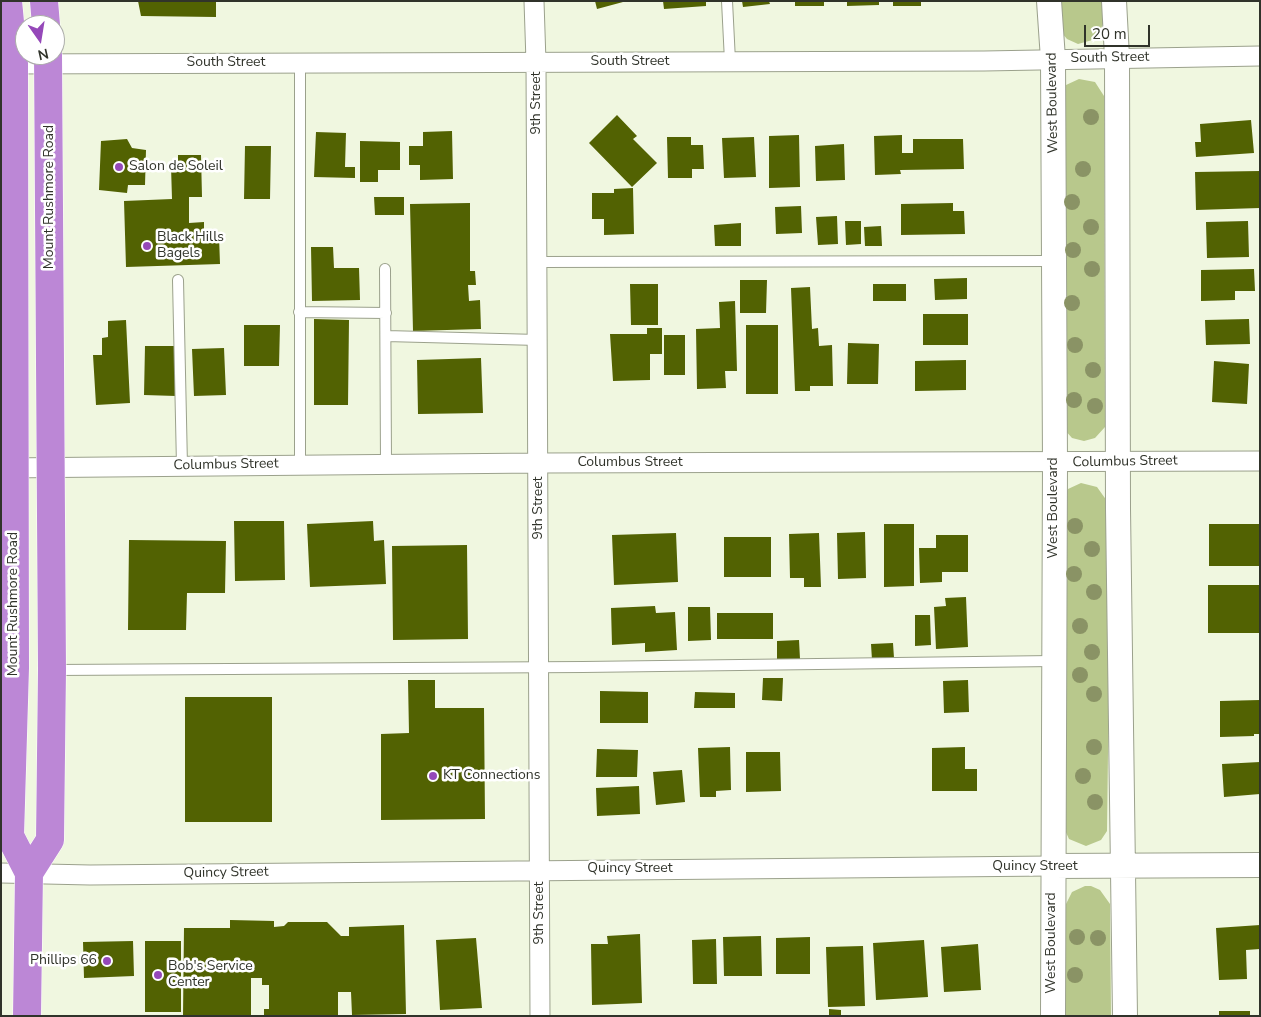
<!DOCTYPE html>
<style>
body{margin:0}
#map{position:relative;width:1261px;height:1017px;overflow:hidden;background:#f0f7e0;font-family:"Nunito Sans",sans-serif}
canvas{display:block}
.frame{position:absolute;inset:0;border:2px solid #30332a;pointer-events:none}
.north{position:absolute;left:15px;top:15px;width:50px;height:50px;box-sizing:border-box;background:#fff;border:1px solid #acadaa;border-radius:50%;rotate:167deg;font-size:14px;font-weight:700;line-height:20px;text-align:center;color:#30332a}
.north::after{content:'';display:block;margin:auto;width:18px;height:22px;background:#9548b9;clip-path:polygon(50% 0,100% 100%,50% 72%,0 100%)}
.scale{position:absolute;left:1084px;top:25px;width:66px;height:22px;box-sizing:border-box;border:2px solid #30332a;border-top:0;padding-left:6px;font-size:15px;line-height:18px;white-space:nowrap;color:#30332a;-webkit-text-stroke:4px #fff;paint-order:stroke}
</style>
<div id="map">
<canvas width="1261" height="1017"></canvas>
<div class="frame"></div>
<div class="north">N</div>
<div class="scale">20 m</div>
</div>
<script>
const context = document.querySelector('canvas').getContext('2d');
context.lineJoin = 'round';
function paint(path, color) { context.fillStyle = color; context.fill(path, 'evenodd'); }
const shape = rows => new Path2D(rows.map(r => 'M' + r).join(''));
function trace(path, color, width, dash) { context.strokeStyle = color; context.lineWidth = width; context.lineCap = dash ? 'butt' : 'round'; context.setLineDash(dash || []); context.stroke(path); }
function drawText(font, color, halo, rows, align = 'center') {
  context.font = font + ' "Nunito Sans",sans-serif'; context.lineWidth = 5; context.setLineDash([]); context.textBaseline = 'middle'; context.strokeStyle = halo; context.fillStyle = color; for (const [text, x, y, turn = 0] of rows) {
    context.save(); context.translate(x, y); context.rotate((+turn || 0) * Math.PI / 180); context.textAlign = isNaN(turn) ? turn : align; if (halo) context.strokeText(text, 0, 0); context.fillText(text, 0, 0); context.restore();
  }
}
paint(shape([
 [1059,1,1103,1,1103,24,1096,39,1078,44,1067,39,1062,33],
 [1079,79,1095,82,1104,96,1105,427,1095,438,1084,441,1072,438,1064,429,1062,93,1066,85],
 [1081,483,1097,487,1107,501,1109,674,1107,831,1101,840,1086,846,1069,839,1064,828,1061,503,1068,489],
 [1085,886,1091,886,1100,890,1110,904,1111,1016,1066,1016,1065,906,1072,892]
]), '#b8c88c');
paint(shape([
 [138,1,216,1,216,17,141,16],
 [595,1,623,1,623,2,597,9],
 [663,1,706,1,706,6,664,9],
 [742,1,769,1,770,4,743,7],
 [795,1,824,1,824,6,795,6],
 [847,1,879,1,879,5,847,6],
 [893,1,921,1,921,6,893,6],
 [617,115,637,136,633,139,657,163,632,187,589,143],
 [1251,120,1254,153,1196,157,1195,142,1201,142,1200,124],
 [452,131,453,179,420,180,420,165,409,165,409,146,423,146,423,132],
 [316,132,346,133,345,167,355,167,355,178,314,177],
 [799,135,800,187,769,188,769,136],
 [902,135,902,153,913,153,913,139,963,139,964,169,900,170,901,174,875,175,874,136],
 [667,137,691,137,691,145,703,145,704,169,692,169,692,178,668,178],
 [754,137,756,177,724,178,722,138],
 [127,139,132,148,146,150,145,185,128,185,127,193,99,190,101,141],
 [360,141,400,142,400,170,378,170,378,182,360,182],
 [844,144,845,180,816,181,815,146],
 [245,146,271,146,270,199,244,199],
 [178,155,201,155,202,197,189,197,189,223,204,222,204,237,219,236,220,264,126,267,124,201,172,199,171,166,178,166],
 [1260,171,1260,208,1196,210,1195,172],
 [633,188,634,234,604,235,604,219,592,219,592,193,614,193,614,189],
 [374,197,404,197,404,215,375,215],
 [470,203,470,271,475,271,476,285,468,285,469,301,480,300,481,329,413,331,410,204],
 [953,203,953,211,964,211,965,234,901,235,901,204],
 [801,206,802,233,776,234,775,207],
 [837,216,838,244,818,245,816,217],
 [845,221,861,221,861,244,846,245],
 [1248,221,1249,257,1207,258,1206,222],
 [741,223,741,246,715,246,714,225],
 [881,226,882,246,865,246,864,227],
 [311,247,333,247,334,268,359,268,360,300,312,301],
 [1254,269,1255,291,1235,291,1235,300,1201,301,1201,270],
 [967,278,967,299,935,300,934,279],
 [740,280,767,280,766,313,740,313],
 [630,284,658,284,658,325,631,325],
 [873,284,906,284,906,301,873,301],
 [810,287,812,329,818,328,819,346,832,345,833,386,810,386,810,391,795,391,791,288],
 [735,301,737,371,725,371,726,388,697,389,696,329,720,328,719,302],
 [923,314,968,314,968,345,923,345],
 [314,319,349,320,348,405,314,405],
 [1249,319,1250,344,1206,345,1205,320],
 [126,320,130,403,96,405,93,355,102,355,102,338,108,337,108,321],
 [244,325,280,325,279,366,244,366],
 [746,325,778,325,778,394,746,394],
 [647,328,662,328,662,354,650,354,650,380,613,381,610,334,647,334],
 [664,335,685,335,685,375,664,375],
 [848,343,879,344,878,384,847,384],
 [145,346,177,346,176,396,144,395],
 [224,348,226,395,194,396,192,349],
 [481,358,483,413,418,414,417,360],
 [966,360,966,390,915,391,915,361],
 [1214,361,1249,364,1247,404,1212,402],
 [234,521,284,521,285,580,235,581],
 [373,521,374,541,384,540,386,584,310,587,307,524],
 [884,524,914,524,914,586,884,587],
 [1209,524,1260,524,1260,566,1209,566],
 [865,532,866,578,838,579,837,533],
 [676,533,678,582,614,585,612,535],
 [819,533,821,587,804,587,804,578,790,578,789,534],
 [936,535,968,535,968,572,942,572,942,582,920,583,919,548,936,548],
 [724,537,771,537,771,577,724,577],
 [129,540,226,541,225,593,187,593,186,630,128,630],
 [467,545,468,639,393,640,392,546],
 [1208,585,1260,585,1260,633,1208,633],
 [966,597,968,647,936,649,934,607,946,606,945,598],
 [655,606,656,613,675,612,677,650,645,652,645,643,612,645,611,608],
 [688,607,710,607,711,640,688,641],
 [717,613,773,613,773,639,717,639],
 [915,615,930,615,931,645,915,646],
 [799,640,800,659,777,659,777,641],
 [893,643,894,658,872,660,871,644],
 [763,678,783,678,782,701,762,700],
 [408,680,435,680,435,708,484,708,485,819,381,820,381,734,409,733],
 [968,680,969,712,944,713,943,681],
 [600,691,648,692,648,723,600,723],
 [695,692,735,693,735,708,694,708],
 [185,697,272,697,272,822,185,822],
 [1260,700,1260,734,1254,734,1254,736,1220,737,1220,701],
 [730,747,731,790,716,791,716,797,700,797,698,748],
 [965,747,965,769,977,769,977,791,932,791,932,748],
 [597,749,638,750,637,777,596,777],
 [746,752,780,752,781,791,746,792],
 [1260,762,1260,794,1224,797,1222,764],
 [682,770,685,802,656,805,653,772],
 [639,786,640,814,597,816,596,788],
 [230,920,274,921,274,927,284,926,288,922,327,922,341,936,349,936,349,927,404,925,406,1014,352,1015,351,992,338,992,338,1016,264,1016,264,1009,269,1009,269,985,262,985,262,978,251,978,251,1016,183,1016,184,928,230,928],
 [1260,925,1260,949,1246,950,1247,979,1219,980,1216,928],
 [640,934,642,1003,592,1005,591,944,608,944,607,936],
 [761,936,762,976,724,976,723,937],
 [810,937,810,974,776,974,776,938],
 [476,938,482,1008,440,1010,436,940],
 [716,939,717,984,693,984,692,940],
 [924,940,928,997,876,1000,873,943],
 [133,941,134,976,84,978,83,942],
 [145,941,181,941,181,1012,145,1012],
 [978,944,981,990,944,992,941,947],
 [863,946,865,1006,828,1007,826,947],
 [829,1009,841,1010,841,1016,829,1016],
 [1219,1011,1250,1011,1250,1016,1219,1016]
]), '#526202');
const service = shape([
 [727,1,730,61],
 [537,262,1054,261],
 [385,269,386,464],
 [178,280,182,466],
 [299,312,386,313],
 [386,336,538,340],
 [300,464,300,64],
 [53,670,583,667,1053,661]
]);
const minor = shape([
 [534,1,536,62,540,1016],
 [4,64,984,61,1260,56],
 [2,468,539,463,1260,461],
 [1,873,90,875,1052,866]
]);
const tertiary = shape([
 [1049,1,1053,59,1055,463,1053,1016],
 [1114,1,1117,57,1118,509,1125,1016],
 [1052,866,1260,865]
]);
const trunk = shape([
 [8,1,14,64,15,668,10,836,29,873,27,1016],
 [44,1,46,25],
 [29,873,50,840,52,670,48,55]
]);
trace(service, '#9ba18c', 12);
trace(minor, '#9ba18c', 21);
trace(tertiary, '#9ba18c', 26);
trace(trunk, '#fff', 29);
trace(service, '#fff', 10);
trace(minor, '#fff', 19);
trace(tertiary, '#fff', 24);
trace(trunk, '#bc87d6', 28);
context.fillStyle = '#8a9365';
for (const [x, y] of [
 [1091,117],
 [1083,169],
 [1072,202],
 [1091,227],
 [1073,250],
 [1092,269],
 [1072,303],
 [1075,345],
 [1093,370],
 [1074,400],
 [1095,406],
 [1075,526],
 [1092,549],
 [1074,574],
 [1094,592],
 [1080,626],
 [1092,652],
 [1080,675],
 [1094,694],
 [1094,747],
 [1083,776],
 [1095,802],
 [1077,937],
 [1098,938],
 [1075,975]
]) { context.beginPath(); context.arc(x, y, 8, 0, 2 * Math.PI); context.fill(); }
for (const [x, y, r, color] of [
 [119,167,5,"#9548b9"],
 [147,246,5,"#9548b9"],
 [433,776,5,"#9548b9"],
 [107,961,5,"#9548b9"],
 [158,975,5,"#9548b9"]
]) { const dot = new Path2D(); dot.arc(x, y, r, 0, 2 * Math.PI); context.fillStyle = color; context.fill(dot); trace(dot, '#fff', 2); }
drawText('14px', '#30332a', '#fff', [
 ["South Street",1110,58,-1],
 ["South Street",630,62],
 ["South Street",226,63],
 ["9th Street",537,103,-90],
 ["West Boulevard",1053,103,-91],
 ["Mount Rushmore Road",50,197,-90],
 ["Columbus Street",1125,462,-1],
 ["Columbus Street",630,463],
 ["Columbus Street",226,465,-1],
 ["9th Street",539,508,-90],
 ["West Boulevard",1054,508,-90],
 ["Mount Rushmore Road",14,604,-90],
 ["Quincy Street",1035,867],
 ["Quincy Street",630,869],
 ["Quincy Street",226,873,-1],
 ["9th Street",540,913,-90],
 ["West Boulevard",1052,943,-90]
]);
drawText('14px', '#30332a', '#fff', [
 ["Salon de Soleil",129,167],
 ["Black Hills",157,238],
 ["Bagels",157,254],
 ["KT Connections",443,776],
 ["Phillips 66",97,961,"right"],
 ["Bob's Service",168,967],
 ["Center",168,983]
], 'left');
</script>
